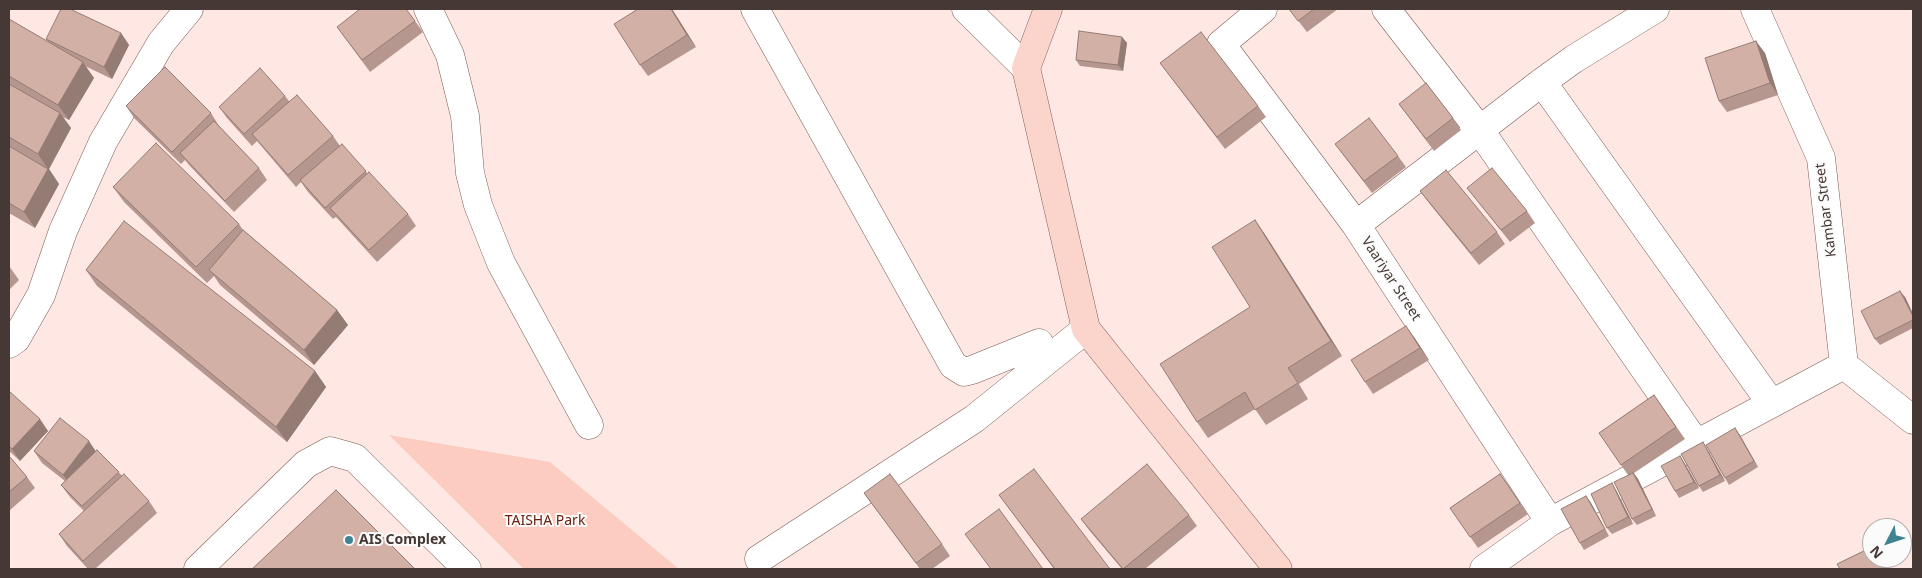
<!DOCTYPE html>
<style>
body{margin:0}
#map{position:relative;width:1922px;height:578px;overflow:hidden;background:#ffe8e3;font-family:"Noto Sans",sans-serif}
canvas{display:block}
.frame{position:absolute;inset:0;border:10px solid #463834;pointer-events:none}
.north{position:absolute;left:1862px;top:518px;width:50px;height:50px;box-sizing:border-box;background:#fbfbfb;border:1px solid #b3adab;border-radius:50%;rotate:229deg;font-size:14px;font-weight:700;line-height:20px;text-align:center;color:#463834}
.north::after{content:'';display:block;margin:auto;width:18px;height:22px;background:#3f8392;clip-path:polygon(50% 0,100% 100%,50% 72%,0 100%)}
</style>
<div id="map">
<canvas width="1922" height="578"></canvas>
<div class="frame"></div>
<div class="north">N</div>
</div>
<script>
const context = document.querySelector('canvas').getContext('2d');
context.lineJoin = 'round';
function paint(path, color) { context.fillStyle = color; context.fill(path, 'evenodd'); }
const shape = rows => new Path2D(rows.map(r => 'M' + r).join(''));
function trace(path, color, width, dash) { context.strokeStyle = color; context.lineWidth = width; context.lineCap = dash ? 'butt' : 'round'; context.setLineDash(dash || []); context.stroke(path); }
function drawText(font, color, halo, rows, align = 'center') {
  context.font = font + ' "Noto Sans",sans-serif'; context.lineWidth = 4; context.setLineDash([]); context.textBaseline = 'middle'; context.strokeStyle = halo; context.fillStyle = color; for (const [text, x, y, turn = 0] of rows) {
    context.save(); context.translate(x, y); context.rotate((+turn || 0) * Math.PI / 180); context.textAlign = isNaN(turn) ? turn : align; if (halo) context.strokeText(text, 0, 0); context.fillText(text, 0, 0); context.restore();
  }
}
paint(shape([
 [389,435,550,462,679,569,524,569]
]), '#fcccc0');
const street = shape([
 [428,9,450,55,465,116,470,173,478,205,501,263,589,425],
 [755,9,953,365,964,372,972,370,1039,343],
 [966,9,1026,68],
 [1263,9,1221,44,1356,225,1550,522],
 [1386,9,1479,129,1697,445],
 [1755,9,1821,158,1844,365],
 [1542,82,1771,403],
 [1356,225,1542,82,1574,59,1655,9],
 [9,344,16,339,41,295,63,231,103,142,161,43,189,9],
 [759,559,974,419,1086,329],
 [198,569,306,464,330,451,355,458,467,569],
 [1484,569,1550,522,1844,365,1913,420]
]);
const secondary = shape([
 [1048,9,1026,68,1086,329,1278,569]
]);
trace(street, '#7a5b53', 29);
trace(secondary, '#7a5b53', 29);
trace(street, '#fff', 28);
trace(secondary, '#fbd4cb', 28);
paint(shape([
 [638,9,672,9,696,47,648,76,640,65],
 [1289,9,1338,9,1307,32],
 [9,19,48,42,46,39,121,33,129,45,112,79,85,66,94,78,69,120,63,117,71,128,49,169,59,184,35,228,9,213],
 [415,21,423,32,370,72,337,27],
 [1122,37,1127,43,1123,71,1080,66,1076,60],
 [1765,53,1778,95,1727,112,1719,101],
 [1160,63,1258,106,1266,117,1225,149],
 [285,96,289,101,333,136,340,146,408,214,416,226,377,262,336,217,333,219,308,192,301,182,296,187,257,141,252,146,227,118,219,107],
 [1399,104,1453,118,1461,130,1434,151],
 [126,106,211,113,219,126,259,168,267,180,234,212,189,165,185,160,181,164,134,118],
 [1335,144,1398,156,1406,167,1372,193],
 [113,187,239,224,243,230,337,310,348,325,314,365,220,285,214,276,207,283,124,202],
 [1467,188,1527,211,1535,223,1510,242,1476,199],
 [1420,191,1497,232,1505,244,1479,265,1429,203],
 [1255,220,1266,236,1342,356,1299,384,1308,399,1266,425,1255,409,1208,438,1197,422,1250,307],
 [9,266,19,280,9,290],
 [86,270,315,371,326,387,287,442,97,286],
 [1905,297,1913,314,1913,328,1880,345,1875,339],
 [1414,337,1429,360,1373,394,1365,382],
 [9,391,48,431,20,461,9,451],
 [1654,395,1685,439,1634,473,1638,479,1656,516,1637,525,1632,519,1628,475,1599,433],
 [1735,428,1758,467,1729,485,1725,478],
 [1703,442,1707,449,1725,481,1703,492,1699,486],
 [34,451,96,451,149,501,157,513,95,569,88,569,67,546,59,534,84,511,70,497,61,485,65,481,42,463],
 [9,456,27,477,35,488,9,511],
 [1680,456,1699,488,1679,498,1675,491],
 [1500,474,1528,514,1478,548,1450,508],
 [1616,490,1633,524,1612,534,1607,528],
 [864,493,942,544,950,556,932,569,920,569],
 [999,495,1110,569,1054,569],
 [1586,496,1591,503,1609,536,1584,550,1580,543],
 [1189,515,1197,526,1145,569,1122,569,1089,530,1081,519]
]), '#b5978f');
paint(shape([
 [671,9,672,9,696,47,687,35],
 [121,33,129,45,112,79,104,67],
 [1122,37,1127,43,1123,71,1118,65],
 [1756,41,1765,53,1778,95,1770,83],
 [83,62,94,78,69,120,58,105],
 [60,113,71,128,49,169,59,184,35,228,24,212,48,169,38,154],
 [1255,220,1266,236,1342,356,1331,341],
 [1900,291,1905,297,1913,314,1913,316],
 [337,310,348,325,314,365,304,350],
 [1406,326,1414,337,1429,360,1420,348],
 [315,371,326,387,287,442,276,427],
 [40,419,48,431,20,461,12,449],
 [1735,428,1740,435,1758,467,1754,461],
 [89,441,97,453,72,486,63,475],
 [1703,442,1707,449,1725,481,1720,475],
 [1680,456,1684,462,1699,488,1694,482],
 [1633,473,1638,479,1656,516,1652,509],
 [1612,483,1616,490,1633,524,1628,517],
 [1586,496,1591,503,1609,536,1605,529],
 [1878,558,1880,558,1886,569,1883,569]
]), '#947b74');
const building = shape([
 [61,9,70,9,121,33,104,67,46,39,61,9],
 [360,9,406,9,415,21,362,60,337,27,360,9],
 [638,9,671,9,687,35,640,65,614,24,638,9],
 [1289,9,1314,9,1298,21,1289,9],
 [9,19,83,62,58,105,9,76,9,19],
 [1079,31,1122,37,1118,65,1076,60,1079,31],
 [1201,32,1258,106,1217,137,1160,63,1201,32],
 [1756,41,1770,83,1719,101,1705,58,1756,41],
 [165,67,211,113,172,152,126,106,165,67],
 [260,68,285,96,244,134,219,107,260,68],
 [1426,83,1453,118,1426,139,1399,104,1426,83],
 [9,84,60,113,38,154,9,137,9,84],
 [297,95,333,136,288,175,252,134,297,95],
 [1369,118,1398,156,1364,181,1335,144,1369,118],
 [214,121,259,168,225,201,180,153,214,121],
 [156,143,239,224,196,267,113,187,156,143],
 [342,144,366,171,325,208,300,180,342,144],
 [9,146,48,169,24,212,9,203,9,146],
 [1492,168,1527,211,1501,230,1467,188,1492,168],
 [1446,170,1497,232,1471,253,1420,191,1446,170],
 [369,172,408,214,369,250,330,208,369,172],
 [1255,220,1331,341,1288,368,1298,383,1255,410,1245,392,1197,422,1160,364,1250,307,1212,247,1255,220],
 [124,221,315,371,276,427,86,270,124,221],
 [243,230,337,310,304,350,209,270,243,230],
 [1900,291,1913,316,1913,320,1875,339,1861,311,1900,291],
 [1406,326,1420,348,1365,382,1351,360,1406,326],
 [9,391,40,419,12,449,9,446,9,391],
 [1654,395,1676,427,1621,465,1599,433,1654,395],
 [60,418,89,441,63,475,34,451,60,418],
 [1735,428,1754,461,1725,478,1706,445,1735,428],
 [1703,442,1720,475,1699,486,1681,454,1703,442],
 [97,450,119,472,82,506,61,485,97,450],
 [9,456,27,477,9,492,9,456],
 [1680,456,1694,482,1675,491,1661,466,1680,456],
 [1147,464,1189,515,1123,569,1081,519,1147,464],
 [1034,469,1110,569,1055,569,999,495,1034,469],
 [1633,473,1652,509,1632,519,1614,482,1633,473],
 [124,474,149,501,83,561,59,534,124,474],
 [890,474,942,544,916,563,864,493,890,474],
 [1500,474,1520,503,1470,537,1450,508,1500,474],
 [1612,483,1628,517,1607,528,1591,494,1612,483],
 [336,490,415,569,252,569,336,490],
 [1586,496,1605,529,1580,543,1561,509,1586,496],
 [999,509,1043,569,991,569,965,534,999,509],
 [1872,547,1872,558,1878,558,1883,569,1840,569,1837,564,1872,547]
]);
paint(building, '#d3b0a6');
trace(building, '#947b74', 1);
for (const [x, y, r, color] of [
 [349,540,5,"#3f8392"]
]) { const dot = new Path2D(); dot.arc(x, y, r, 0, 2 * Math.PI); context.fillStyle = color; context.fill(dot); trace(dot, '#fbfbfb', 2); }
drawText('14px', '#463834', '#fbfbfb', [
 ["Kambar Street",1826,210,-97],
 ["Vaariyar Street",1391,279,57]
]);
drawText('14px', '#6b210f', '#fbfbfb', [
 ["TAISHA Park",545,521]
]);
drawText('bold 14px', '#463834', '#fbfbfb', [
 ["AIS Complex",359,540]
], 'left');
</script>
